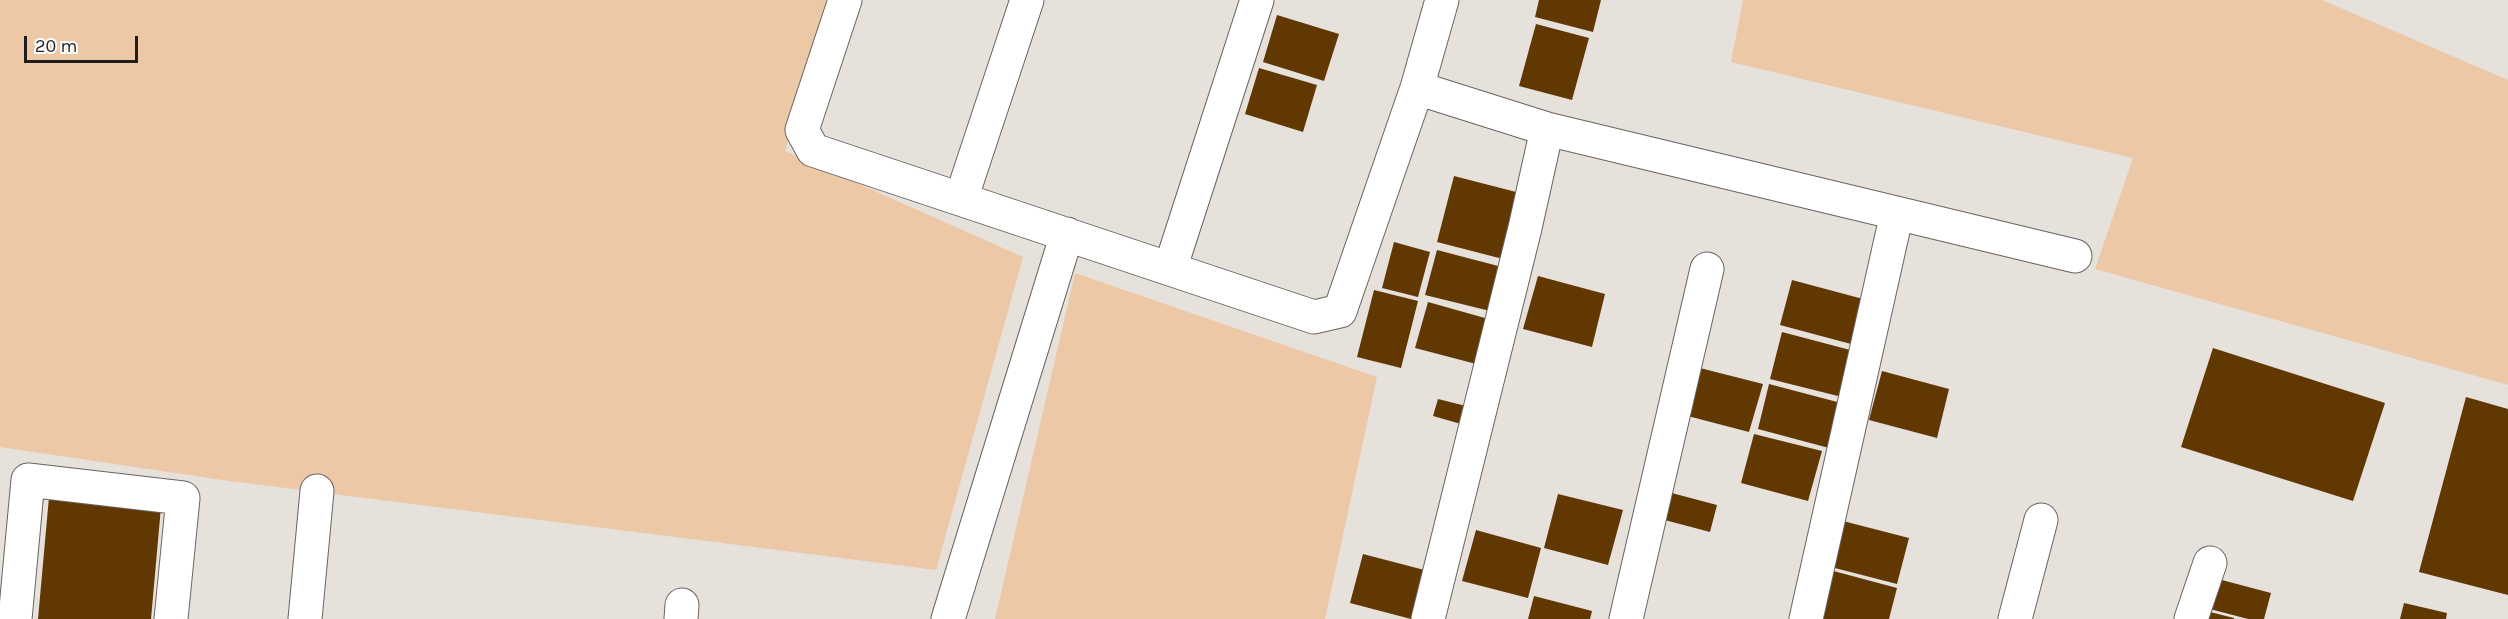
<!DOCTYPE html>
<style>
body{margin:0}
#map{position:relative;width:2508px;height:619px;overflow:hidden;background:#e7e1dc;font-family:Karla,sans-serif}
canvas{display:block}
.scale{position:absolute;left:24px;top:36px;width:114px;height:27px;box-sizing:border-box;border:3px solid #201e1c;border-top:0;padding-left:8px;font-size:18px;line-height:21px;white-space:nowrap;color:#201e1c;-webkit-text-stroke:4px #fff;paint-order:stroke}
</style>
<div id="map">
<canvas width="2508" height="619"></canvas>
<div class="scale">20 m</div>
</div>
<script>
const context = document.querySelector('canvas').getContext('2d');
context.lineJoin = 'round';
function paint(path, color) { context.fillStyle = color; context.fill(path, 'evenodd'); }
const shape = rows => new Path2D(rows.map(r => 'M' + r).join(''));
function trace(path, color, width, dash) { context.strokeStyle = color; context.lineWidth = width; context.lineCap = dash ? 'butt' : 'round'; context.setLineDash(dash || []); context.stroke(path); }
paint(shape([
 [0,0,830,0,785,151,1023,257,936,570,222,480,0,447],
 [1743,0,2322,0,2508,80,2508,385,2095,269,2133,158,1731,62],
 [1075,273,1377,377,1325,619,995,619]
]), '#edc8a6');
paint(shape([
 [1539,0,1601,0,1593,32,1535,17],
 [1277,15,1339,34,1324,81,1263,62],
 [1536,24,1589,38,1572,100,1519,86],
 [1259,68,1317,85,1303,132,1245,114],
 [1454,176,1520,193,1503,259,1437,242],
 [1394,242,1430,252,1418,297,1382,288],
 [1437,250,1502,267,1490,311,1425,295],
 [1538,276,1605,294,1592,347,1523,329],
 [1792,280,1863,299,1851,344,1780,325],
 [1374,290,1418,301,1401,368,1357,357],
 [1428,302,1492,320,1480,365,1415,348],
 [1782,332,1854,351,1842,397,1770,379],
 [2213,348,2385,403,2353,501,2181,447],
 [1696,367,1763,384,1749,432,1684,415],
 [1882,371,1949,389,1937,438,1869,420],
 [1769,384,1841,403,1829,448,1758,429],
 [2466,397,2508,409,2508,595,2419,572],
 [1438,399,1466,406,1461,424,1433,416],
 [1754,434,1822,451,1808,501,1741,483],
 [1668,492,1717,505,1710,532,1661,519],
 [1558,494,1623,510,1608,565,1544,548],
 [49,497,161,507,151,619,38,619],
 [1843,521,1909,538,1897,584,1831,567],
 [1476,530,1541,548,1528,598,1462,581],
 [1363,554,1432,572,1420,619,1411,619,1350,603],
 [1826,569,1897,588,1889,619,1813,619],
 [2218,579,2271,593,2264,619,2248,619,2210,609],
 [1534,596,1592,611,1590,619,1528,619],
 [2404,603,2447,613,2446,619,2400,619],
 [2206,611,2234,618,2234,619,2204,619]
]), '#613702');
const street = shape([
 [845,0,802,130,813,150,1314,317,1340,311,1417,88,1442,0],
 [1417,88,1547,129,2075,256],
 [961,199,1027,0],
 [1170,269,1257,0],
 [15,619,28,480,183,498,171,619],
 [305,619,317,491],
 [681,619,682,605],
 [948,619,1067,234],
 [1428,619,1525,228,1547,129],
 [1626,619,1707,269],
 [1806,619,1897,213],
 [2015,619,2041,520],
 [2191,619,2210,563]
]);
trace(street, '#696460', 35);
trace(street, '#fff', 33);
</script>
